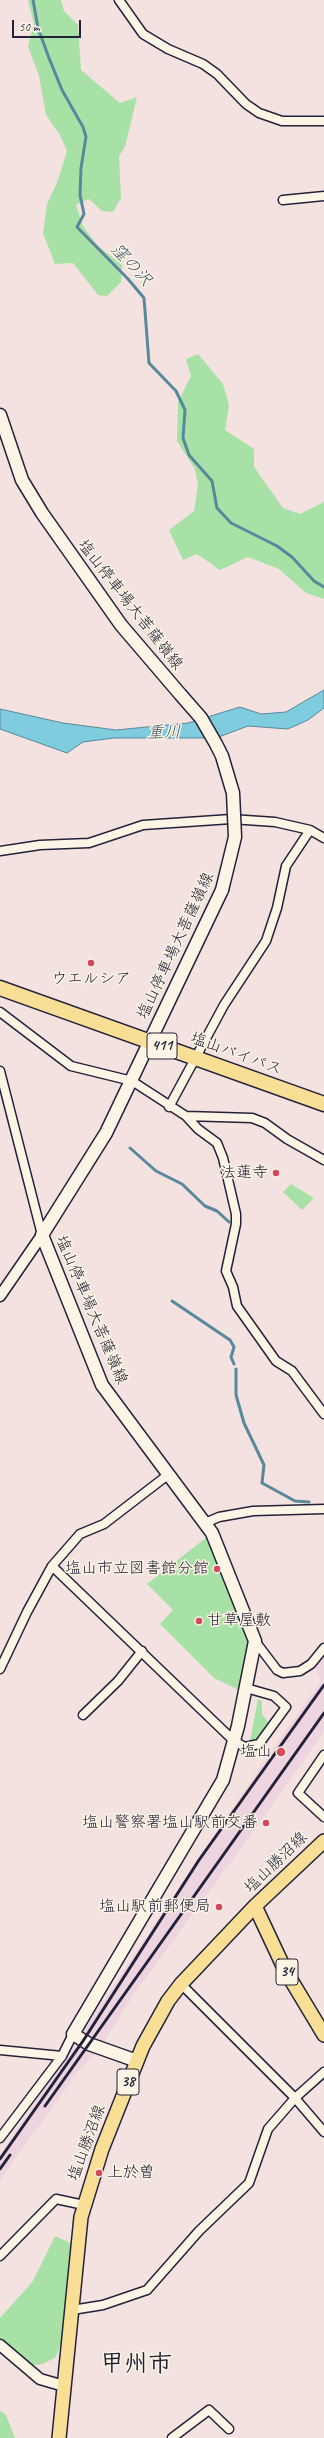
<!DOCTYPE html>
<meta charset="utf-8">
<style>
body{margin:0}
#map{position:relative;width:324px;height:2438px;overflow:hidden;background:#f4e2e1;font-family:Caveat,sans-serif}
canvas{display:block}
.scale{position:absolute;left:12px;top:20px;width:69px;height:18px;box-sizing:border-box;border:2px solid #22223b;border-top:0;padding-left:5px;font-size:12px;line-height:14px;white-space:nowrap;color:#22223b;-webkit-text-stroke:3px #fcf5e5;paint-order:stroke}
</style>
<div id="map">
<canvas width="324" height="2438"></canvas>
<div class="scale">50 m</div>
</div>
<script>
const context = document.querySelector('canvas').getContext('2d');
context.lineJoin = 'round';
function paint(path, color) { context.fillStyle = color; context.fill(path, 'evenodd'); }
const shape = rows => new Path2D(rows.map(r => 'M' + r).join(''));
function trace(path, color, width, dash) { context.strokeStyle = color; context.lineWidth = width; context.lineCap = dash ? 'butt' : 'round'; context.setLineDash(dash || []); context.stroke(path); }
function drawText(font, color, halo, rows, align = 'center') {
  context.font = font + ' Caveat,"Klee One",sans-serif'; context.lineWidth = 3; context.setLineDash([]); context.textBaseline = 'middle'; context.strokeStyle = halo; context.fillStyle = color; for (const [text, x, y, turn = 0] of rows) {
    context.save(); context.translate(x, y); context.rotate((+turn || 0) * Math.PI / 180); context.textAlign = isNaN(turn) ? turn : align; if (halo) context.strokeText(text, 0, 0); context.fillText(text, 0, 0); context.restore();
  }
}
paint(shape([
 [324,1655,324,1732,248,1839,138,1988,98,2050,77,2073,0,2180,0,2155,253,1778,321,1681,315,1666]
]), '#eed4de');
paint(shape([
 [28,0,61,0,64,11,78,25,81,70,120,103,137,97,125,147,119,156,121,198,113,212,102,211,89,199,76,205,83,226,98,246,122,265,121,282,107,296,98,295,73,263,55,264,43,233,47,204,58,180,67,151,60,135,46,115,39,76,28,46,34,24],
 [198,354,223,384,229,405,225,430,254,449,254,467,283,508,300,514,324,502,324,599,306,593,279,569,248,557,220,570,197,554,183,560,169,530,194,511,198,485,195,469,177,441,178,402,191,376,186,359],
 [291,1184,314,1198,302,1210,283,1192],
 [212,1533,252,1632,245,1693,214,1678,160,1624,173,1610,147,1584],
 [258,1699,262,1701,262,1714,269,1723,256,1741,250,1741],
 [55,2236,77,2246,72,2310,56,2357,43,2364,22,2366,0,2345,0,2318,33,2281],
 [0,2411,6,2415,15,2438,0,2438]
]), '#a8e1a6');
const water = shape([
 [324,690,324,708,308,720,288,729,248,726,216,738,114,738,83,742,67,753,0,729,0,709,63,723,116,730,188,723,240,707,261,714,286,712,324,690]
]);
paint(water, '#7eccdd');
trace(water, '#59889c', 1);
trace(shape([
 [33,0,38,28,49,58,62,90,83,127,86,137,81,168,80,195,84,214,77,227,128,279,144,298,149,363,176,391,185,410,183,438,189,455,212,481,217,508,231,523,277,546,292,557,314,581,324,587],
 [130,1148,156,1171,182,1184,205,1206,217,1211,229,1222],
 [172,1301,230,1340,234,1347,231,1357,234,1364],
 [236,1369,236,1395,244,1423,264,1465,262,1483,295,1501,309,1502]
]), '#59889c', 3);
const minor = shape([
 [119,0,143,34,168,49,203,64,217,74,246,104,259,113,282,121,324,121],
 [283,200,324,196],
 [0,851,40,845,89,843,143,825,231,819,275,822,310,830,324,838],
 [0,1012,71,1066,132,1081,186,1116,252,1118,265,1123,287,1139,324,1160],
 [0,1071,42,1235],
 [169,1107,224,1005,266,941,277,908,286,866,310,830],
 [186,1116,198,1129,217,1143,223,1158,236,1214,236,1224,226,1271,233,1287,237,1306,276,1361,292,1371,324,1414],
 [205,1523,219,1517,253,1511,324,1509],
 [52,1566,234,1741,245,1747,259,1744,286,1707,274,1696,246,1688],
 [255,1641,277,1670,283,1673,300,1671,311,1664,324,1648],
 [0,1669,27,1612,52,1566,80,1534,104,1524,169,1474],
 [83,1715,118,1681,142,1651],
 [324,1755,298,1793,324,1817],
 [181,1984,295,2098,324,2132],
 [0,2050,62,2056],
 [0,2138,62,2056,73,2034],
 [0,2256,56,2199,84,2205],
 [72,2310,103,2305,147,2290,199,2231,249,2183,268,2129,295,2098,324,2072],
 [172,2438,209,2410,229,2429]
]);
const tertiary = shape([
 [0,1296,42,1235],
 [0,2345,40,2379,64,2386]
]);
const secondary = shape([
 [0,415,22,480,42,513,121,625,180,694],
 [137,2061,89,2044,73,2034,223,1780,238,1726,255,1641,212,1533,102,1385,42,1235,106,1133,222,890]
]);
const primary = shape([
 [255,1906,285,1970,324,2035],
 [59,2438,81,2217,102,2149,143,2046,168,2001,181,1984,255,1906,324,1841]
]);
const trunk = shape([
 [0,988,324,1104]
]);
trace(minor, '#22223b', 11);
trace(tertiary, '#22223b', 13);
trace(secondary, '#22223b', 15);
trace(primary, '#22223b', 16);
trace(trunk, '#22223b', 17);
trace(minor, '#fcf5e5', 8);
trace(tertiary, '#fcf5e5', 10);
trace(secondary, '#fcf5e5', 12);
trace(primary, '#f9df96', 13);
trace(trunk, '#f9df96', 14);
trace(shape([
 [45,2106,324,1713],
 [0,2159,83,2041,199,1860,324,1685],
 [0,2169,10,2155]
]), '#22223b', 3);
const secondaryBridge = shape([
 [180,694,201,718,216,744,222,756,233,793,235,837,222,890]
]);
trace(secondaryBridge, '#22223b', 15, []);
trace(secondaryBridge, '#fcf5e5', 12);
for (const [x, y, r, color] of [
 [91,963,4,"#d1495b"],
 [276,1173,4,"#d1495b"],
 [217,1569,4,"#d1495b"],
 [199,1621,4,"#d1495b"],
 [281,1752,5,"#d1495b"],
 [266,1823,4,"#d1495b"],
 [219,1907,4,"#d1495b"],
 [99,2173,4,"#d1495b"]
]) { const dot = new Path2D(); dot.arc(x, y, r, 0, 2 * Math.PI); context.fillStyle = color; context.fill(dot); trace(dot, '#fcf5e5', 1.5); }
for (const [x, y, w] of [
 [162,1046,30],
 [287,1972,22],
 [128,2082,22]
]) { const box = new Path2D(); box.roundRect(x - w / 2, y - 13, w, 26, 3); context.fillStyle = '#fcf5e5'; context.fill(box); trace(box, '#22223b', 1); }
drawText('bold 15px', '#22223b', null, [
 ["411",162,1046],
 ["34",287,1972],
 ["38",128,2082]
]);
drawText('16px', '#22223b', '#fcf5e5', [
 ["塩山停車場大菩薩嶺線",130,605,52],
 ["塩山停車場大菩薩嶺線",176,946,-65],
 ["塩山バイパス",236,1054,20],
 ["塩山停車場大菩薩嶺線",91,1310,67],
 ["塩山勝沼線",276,1863,-44],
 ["塩山勝沼線",87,2143,-70]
]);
drawText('16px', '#22223b', '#fcf5e5', [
 ["ウエルシア",91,979,"center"],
 ["法蓮寺",268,1173],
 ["塩山市立図書館分館",209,1569],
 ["甘草屋敷",207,1621,"left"],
 ["塩山",272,1752],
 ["塩山警察署塩山駅前交番",258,1823],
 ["塩山駅前郵便局",211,1907],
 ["上於曽",107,2173,"left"]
], 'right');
drawText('italic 17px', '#3e556c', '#fcf5e5', [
 ["窪の沢",131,265,47],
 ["重川",164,733,-1]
]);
drawText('bold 24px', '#22223b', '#fcf5e5', [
 ["甲州市",136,2365]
]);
</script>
